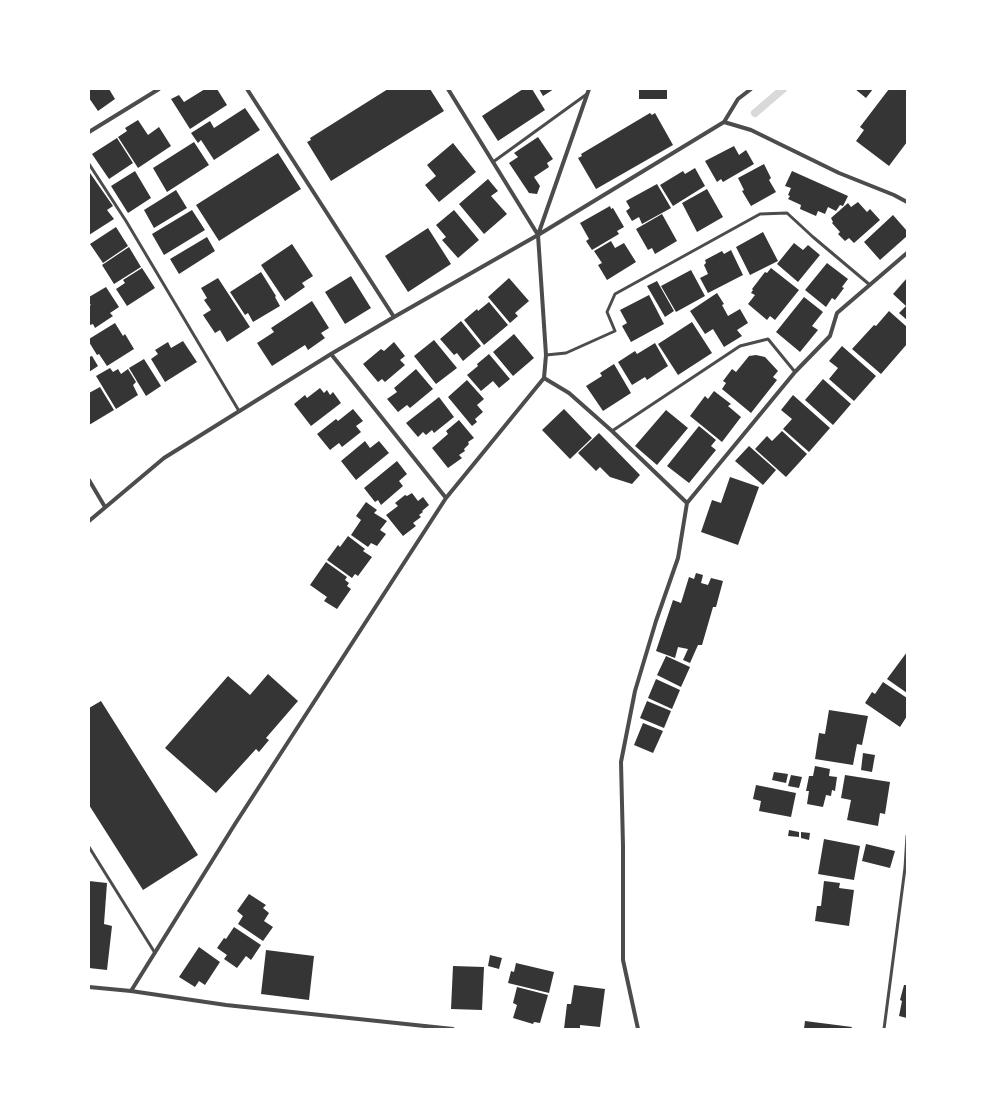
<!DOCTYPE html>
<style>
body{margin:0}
#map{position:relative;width:996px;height:1118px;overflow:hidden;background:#fff;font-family:Lora,serif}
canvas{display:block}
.frame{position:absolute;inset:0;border:90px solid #fff;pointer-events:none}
</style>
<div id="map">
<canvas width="996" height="1118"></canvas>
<div class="frame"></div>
</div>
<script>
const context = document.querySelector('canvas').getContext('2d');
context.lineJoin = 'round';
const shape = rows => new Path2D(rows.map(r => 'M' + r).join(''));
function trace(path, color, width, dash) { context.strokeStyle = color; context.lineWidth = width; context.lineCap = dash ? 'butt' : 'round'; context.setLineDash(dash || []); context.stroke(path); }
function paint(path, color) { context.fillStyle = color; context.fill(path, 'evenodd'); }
trace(shape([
 [755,113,783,89]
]), '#d9d9d9', 8);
paint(shape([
 [89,89,109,89,115,99,98,111,89,98],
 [205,89,217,89,227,105,190,129,171,99,179,95,184,102],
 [388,89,430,89,444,111,331,181,307,142,311,140,310,138],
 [523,89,532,89,545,110,498,141,482,116],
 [539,89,554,89,543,96],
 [639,89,667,89,667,99,639,99],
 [855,89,873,89,866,98],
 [889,89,907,89,907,142,889,166,856,141,864,130,860,127],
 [245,108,260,130,214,160,201,140,198,143,191,133,210,121,214,128],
 [650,113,652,115,655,113,673,145,596,189,578,158,582,156,581,154],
 [138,120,148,135,159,127,171,146,138,168,118,137,127,131,125,128],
 [538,137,553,159,547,163,549,167,534,177,540,186,537,194,529,193,509,163,518,157,514,153],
 [117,138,133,163,109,179,92,154],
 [194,142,209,165,167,192,153,168],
 [453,143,476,172,439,202,425,185,436,176,427,165],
 [734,146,739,155,746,150,754,164,723,182,721,179,717,182,705,161],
 [278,153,301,189,219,241,196,205],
 [764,164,771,178,769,180,776,192,751,206,742,191,744,190,738,178],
 [695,168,705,186,673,206,660,185,683,171,685,174],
 [135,171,151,198,128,213,111,186],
 [792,171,848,196,843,206,840,205,836,211,828,207,825,214,818,211,816,216,800,209,801,205,788,199,790,196,788,195,791,188,785,186],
 [90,173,113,206,107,210,114,219,89,235,89,174],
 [488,179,498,191,491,196,507,214,484,234,459,204],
 [657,184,671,208,642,224,639,217,632,221,626,211,630,208,626,201],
 [707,189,723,217,697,232,682,203],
 [176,190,187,208,154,228,144,210],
 [858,202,867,212,870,209,880,220,854,243,849,238,845,241,838,234,840,232,832,223,833,222,831,218,848,203,851,207],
 [610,206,611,209,613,208,624,227,617,231,619,234,592,250,586,241,589,239,580,223],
 [192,210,205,230,164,255,152,234],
 [454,210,479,240,458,258,442,240,446,237,436,225],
 [662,214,677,241,655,254,652,248,648,250,636,229],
 [893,215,907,231,907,236,880,260,864,242],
 [116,227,128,246,103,263,90,244],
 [428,228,451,264,408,292,385,256],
 [763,232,778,261,750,275,736,247],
 [207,237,215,251,179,274,170,259],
 [611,241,615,248,624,243,636,262,607,280,598,265,602,263,594,251],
 [794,243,803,250,808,245,820,255,798,282,777,264],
 [292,244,313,276,302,283,305,287,285,301,261,265],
 [129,247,141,267,114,284,102,265],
 [731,250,743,275,708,293,700,278,708,274,704,265,706,263,705,260,722,251,724,254],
 [827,263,848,279,842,287,844,288,835,300,832,298,826,307,805,290],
 [142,268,155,288,127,306,116,289,125,283,123,280],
 [771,268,799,290,775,320,770,316,767,320,748,304,755,295,751,293,753,290,752,289,765,272,767,273],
 [691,270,705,296,676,312,661,286],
 [261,272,276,296,275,297,280,306,253,322,248,313,245,315,230,292],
 [351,276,371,308,345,324,325,292],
 [218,278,250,327,227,342,220,330,215,333,203,315,211,310,204,300,207,298,201,288],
 [509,278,529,301,515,313,518,316,510,323,488,297],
 [907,278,907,320,899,313,906,306,893,294],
 [657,281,674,311,665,317,647,286],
 [106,287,119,307,110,313,113,316,95,328,93,324,90,325,89,324,89,306,91,305,89,303,89,297],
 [717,293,724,304,722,305,728,316,740,309,748,323,737,330,742,336,724,347,713,329,705,334,690,311],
 [649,295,664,324,631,342,622,326,627,323,620,310],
 [804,297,823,312,812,326,818,330,800,352,776,332],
 [312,301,329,328,321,333,325,338,308,350,305,345,272,366,257,343,274,332,271,328],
 [489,302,508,325,484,345,464,320,477,309,478,311],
 [889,311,907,327,907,344,881,374,852,349,874,325,876,326],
 [461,321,481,346,463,361,457,353,454,355,440,339],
 [692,322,712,353,678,375,658,344],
 [115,323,123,336,125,334,134,349,107,366,99,354,97,355,89,342,89,339],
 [514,334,534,358,513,376,493,352],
 [434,340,457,368,436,384,414,356],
 [183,341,197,362,165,382,151,359,158,354,155,350,168,342,171,348],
 [394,342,405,356,400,360,405,365,385,382,382,379,378,382,363,364,381,349,384,351],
 [655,343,668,366,647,380,645,377,632,385,618,362,635,351,637,354],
 [842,346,876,376,854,401,829,379,838,368,829,361],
 [489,354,510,379,499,388,493,381,481,391,467,375,478,366,477,364],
 [756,355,765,357,778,371,773,377,777,380,751,413,722,389,726,383,723,381,732,369,736,372,749,356],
 [92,356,98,366,89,372,89,357],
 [144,359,161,386,146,396,129,368],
 [614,364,631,393,603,411,586,386,602,376,600,373],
 [110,368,113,372,118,369,121,374,128,369,136,382,133,385,138,395,116,409,96,376],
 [416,369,433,389,410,408,407,405,398,412,387,399,397,392,394,388],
 [823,379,851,404,833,425,805,400],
 [467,380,484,399,477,405,483,412,475,419,477,422,472,426,448,397],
 [100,387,114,410,89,425,89,393],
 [320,388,324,393,327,390,330,395,333,392,341,403,311,426,294,404,305,395,307,398],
 [714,391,731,404,728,406,741,417,722,442,690,416,705,396,708,399],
 [793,395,830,428,809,452,783,429,792,419,781,410],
 [439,397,454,417,434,433,432,430,426,435,423,432,418,437,406,423],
 [353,409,363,421,356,426,361,432,342,447,339,443,330,450,317,434,336,419,338,421],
 [564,409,592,438,570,459,542,430],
 [666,410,688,428,657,465,635,446],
 [459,420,474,438,468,442,469,444,464,449,465,451,459,455,462,458,448,468,432,448,448,434,446,431],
 [699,426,716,440,711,446,716,450,689,483,667,466],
 [782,431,807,454,786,477,755,449,767,436,772,441],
 [599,433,640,475,632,484,610,477,600,467,596,471,578,453],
 [365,441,370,448,379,441,389,453,356,480,341,461],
 [749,446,776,470,763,485,735,461],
 [397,461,407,474,399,481,403,486,381,505,378,500,375,502,364,488],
 [730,477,759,487,738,545,701,532,712,500,721,503],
 [412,493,418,501,423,497,429,505,422,511,423,512,419,515,421,517,413,523,416,526,403,536,386,515,398,506,395,503,405,495,407,496],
 [366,502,377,510,374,513,387,521,380,530,386,534,377,546,371,543,368,547,351,535,361,520,356,516],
 [348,536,365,549,363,551,372,557,358,576,355,574,352,578,327,560,338,545,340,547],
 [326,562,347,577,345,580,349,583,347,586,351,589,337,609,324,601,327,597,310,585],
 [696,573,703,575,701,583,708,585,711,578,723,581,716,607,713,607,702,645,698,645,690,663,683,660,688,649,678,647,675,658,656,651,673,600,681,603,689,577,694,579],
 [907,652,907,693,887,679],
 [666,656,690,667,681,687,657,675],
 [268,674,298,701,266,738,269,740,259,752,256,749,216,793,165,748,228,676,250,695],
 [656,679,680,690,672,709,648,698],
 [883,682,907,698,907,716,900,727,865,703,872,692,875,694],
 [101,701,198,855,143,890,89,805,89,708],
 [647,701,671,711,664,728,640,718],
 [829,710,868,716,862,745,857,744,853,765,815,759,819,733,825,734],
 [643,723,663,731,653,753,634,745],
 [863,753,875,755,872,772,861,770],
 [815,766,830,769,829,776,837,777,835,791,832,790,831,796,826,795,823,807,807,804,809,791,806,791,809,776,813,776],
 [774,772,788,774,786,783,772,780],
 [791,775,802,777,799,788,788,786],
 [845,775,890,782,885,814,880,813,878,826,847,820,851,800,841,798],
 [756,785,796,793,791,817,759,811,761,801,753,799],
 [789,830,799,832,799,837,788,836],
 [801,832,810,833,809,840,801,838],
 [824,839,860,846,854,880,818,874],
 [866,844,895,851,890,868,862,861],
 [89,881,107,883,104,924,112,926,107,970,89,968],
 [824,881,840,883,839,888,854,890,849,926,815,921,817,906,821,906],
 [249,894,266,905,263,908,269,913,264,921,273,927,263,941,238,924,243,916,237,911],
 [234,927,261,945,251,960,246,956,237,968,224,959,227,955,217,948,224,938,226,939],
 [199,947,220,962,205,985,199,981,195,987,179,977],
 [266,950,314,956,309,1000,261,994],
 [490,955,502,958,499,969,488,966],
 [516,963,554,972,549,993,508,983,511,971,514,972],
 [453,966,484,967,482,1010,451,1009],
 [574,985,605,989,600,1027,580,1025,580,1029,564,1029,567,1004,571,1004],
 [904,985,907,985,907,1018,899,1016,902,1001,900,1000],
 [517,987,548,995,540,1023,534,1022,533,1024,513,1018,517,1005,513,1003],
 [805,1021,852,1027,851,1029,804,1029]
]), '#353535');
trace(shape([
 [493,162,587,94],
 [89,164,126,221,239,411],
 [546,355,566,353,615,331,607,312,615,294,760,214,787,213,813,237,870,285],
 [612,431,740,346,768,339,795,372],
 [89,847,155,953],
 [884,1029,905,868,907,836]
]), '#4c4c4c', 3);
trace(shape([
 [247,89,394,317],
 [448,89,538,235],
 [724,122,738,99,751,89],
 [89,132,159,89],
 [331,354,446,498],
 [544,378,569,393,612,431,687,503,678,558,656,621,635,691,621,762,623,846,623,960,638,1029],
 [89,480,105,507],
 [687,503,795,372,830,336,837,313,907,253],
 [89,521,164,458,331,354,394,317,538,235,724,122,751,130,839,173,894,195,907,202],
 [89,987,131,991,226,1005,453,1029],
 [131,991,235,824,446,498,544,378,546,355,538,235,589,89]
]), '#4c4c4c', 4);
</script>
